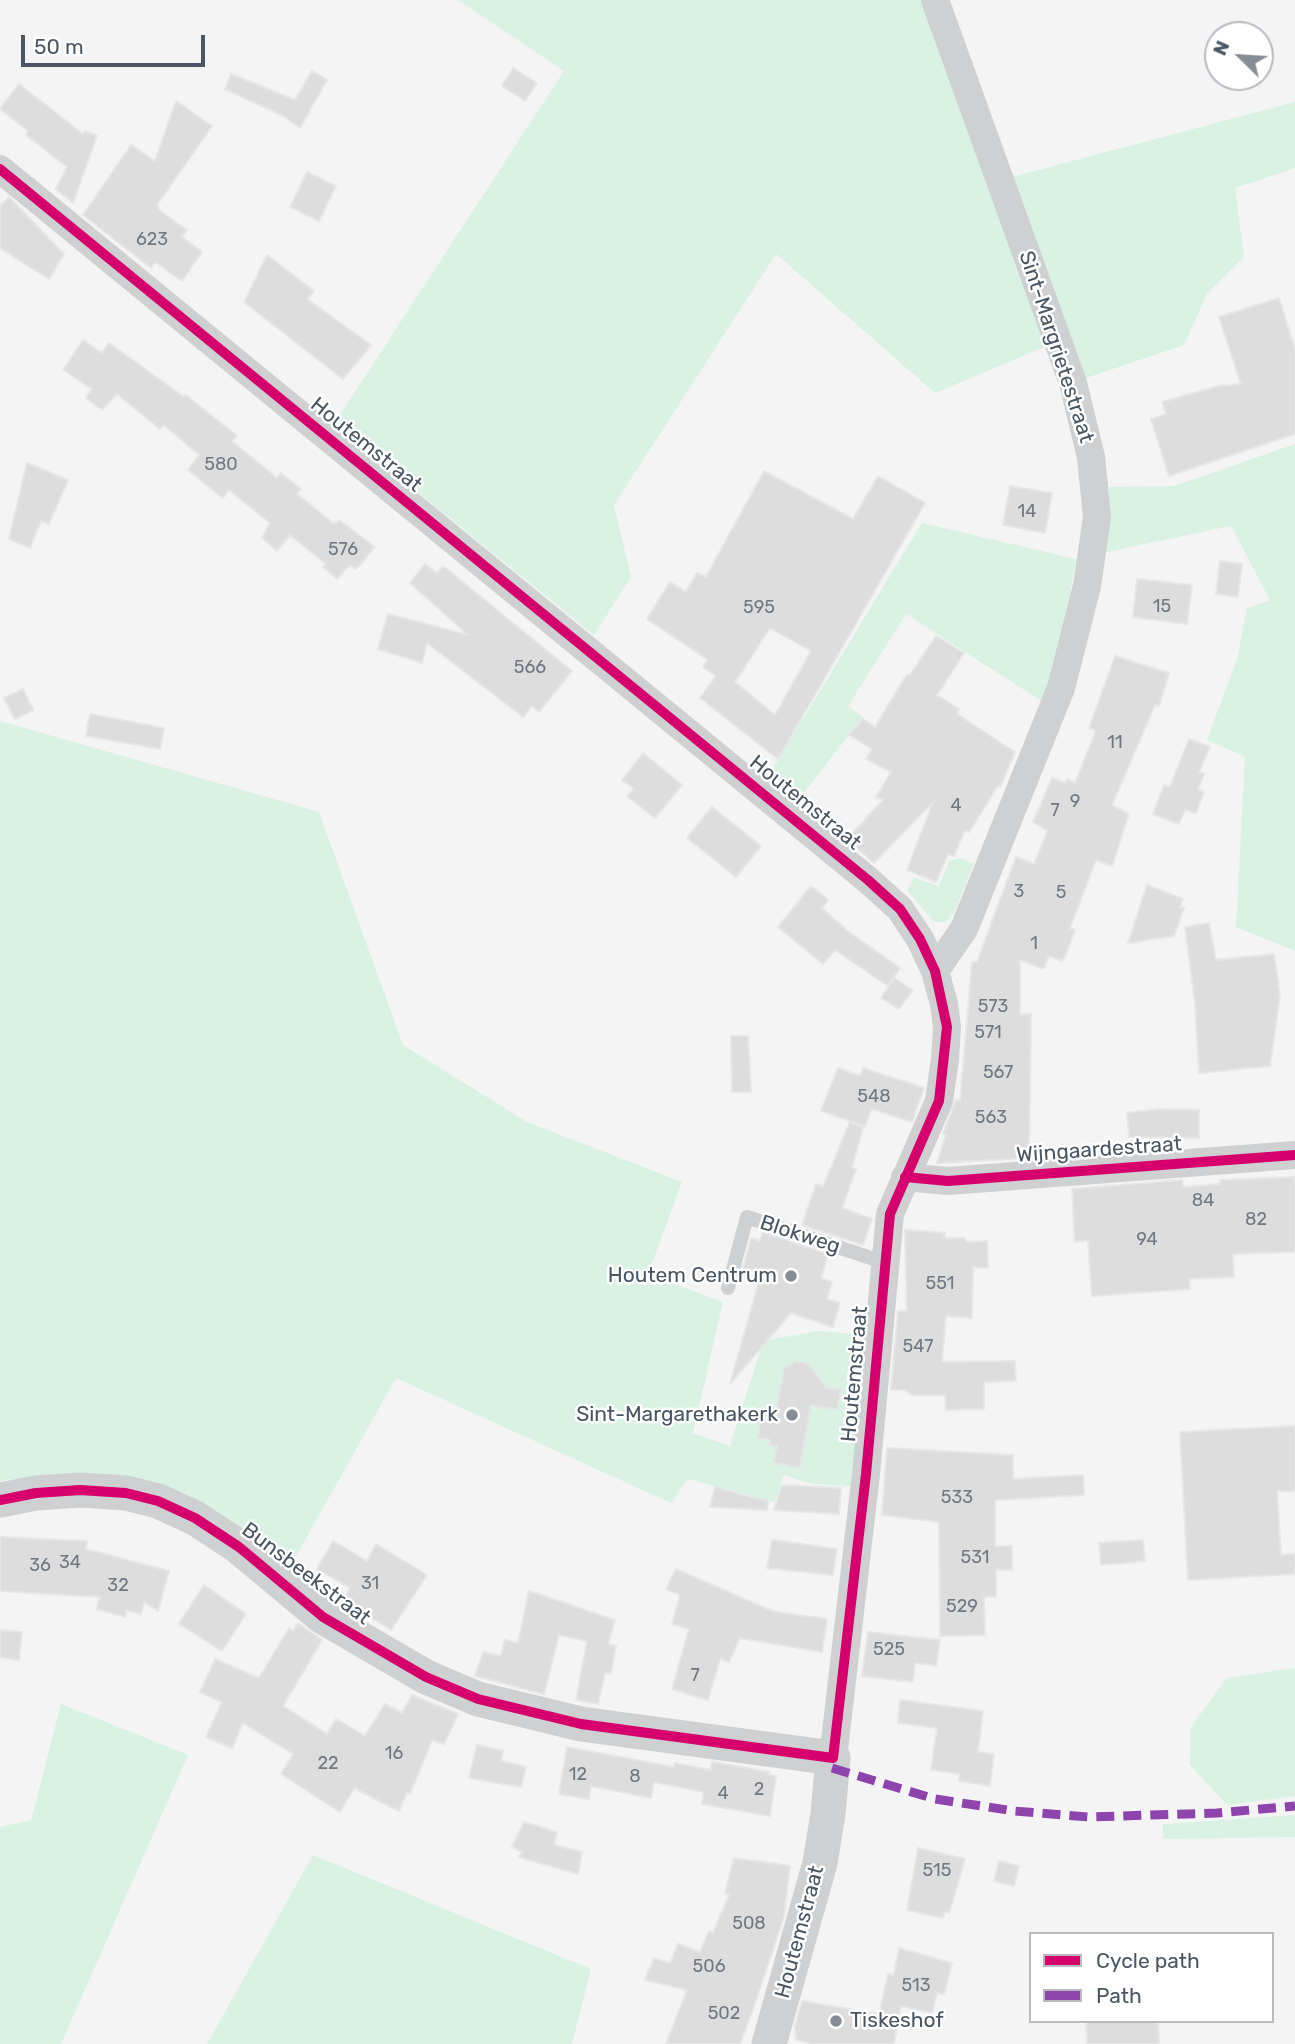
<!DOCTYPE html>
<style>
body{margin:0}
#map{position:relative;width:1295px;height:2044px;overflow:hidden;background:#f4f4f4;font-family:Rubik,sans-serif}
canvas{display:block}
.legend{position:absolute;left:1029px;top:1932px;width:245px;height:91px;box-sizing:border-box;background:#fff;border:2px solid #b7bbc0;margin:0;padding:9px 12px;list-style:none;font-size:21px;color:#4a5661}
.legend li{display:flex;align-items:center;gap:14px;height:35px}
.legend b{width:35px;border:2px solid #b7bbc0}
.north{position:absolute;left:1204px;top:21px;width:70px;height:70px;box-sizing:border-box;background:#fff;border:2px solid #b7bbc0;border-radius:50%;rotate:294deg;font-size:19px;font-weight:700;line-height:28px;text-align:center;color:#4a5661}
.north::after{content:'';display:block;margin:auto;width:24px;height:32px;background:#868d94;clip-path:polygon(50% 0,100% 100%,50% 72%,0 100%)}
.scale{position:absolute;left:21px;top:35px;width:184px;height:32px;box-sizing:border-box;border:4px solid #4a5661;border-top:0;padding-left:9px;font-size:21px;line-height:24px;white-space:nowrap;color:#4a5661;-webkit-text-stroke:5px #fff;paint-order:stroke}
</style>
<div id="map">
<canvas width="1295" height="2044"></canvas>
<ul class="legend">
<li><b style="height:9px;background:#d6006c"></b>Cycle path</li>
<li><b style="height:9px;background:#8e44ad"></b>Path</li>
</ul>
<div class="north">N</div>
<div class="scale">50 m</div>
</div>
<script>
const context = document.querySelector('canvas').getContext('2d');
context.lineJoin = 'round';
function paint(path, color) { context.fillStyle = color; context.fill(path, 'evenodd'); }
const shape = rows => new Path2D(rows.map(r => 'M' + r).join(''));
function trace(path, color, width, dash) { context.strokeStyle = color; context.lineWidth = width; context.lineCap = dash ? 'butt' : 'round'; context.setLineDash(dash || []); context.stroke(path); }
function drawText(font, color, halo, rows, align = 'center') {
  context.font = font + ' Rubik,sans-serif'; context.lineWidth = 5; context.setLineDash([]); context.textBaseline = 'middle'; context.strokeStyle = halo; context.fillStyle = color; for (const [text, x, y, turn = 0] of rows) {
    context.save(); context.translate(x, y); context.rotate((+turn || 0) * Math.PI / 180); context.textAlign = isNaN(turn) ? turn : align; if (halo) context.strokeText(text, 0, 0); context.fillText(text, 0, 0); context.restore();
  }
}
paint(shape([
 [458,0,924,0,1049,345,935,393,776,254,614,505,631,577,594,635,334,424,564,71],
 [1295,102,1295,168,1235,188,1244,257,1207,294,1184,345,1086,378,1012,177],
 [1295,444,1295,951,1236,927,1245,757,1207,740,1237,659,1247,608,1270,600,1231,526,1107,552,1109,487,1174,486],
 [922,523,1076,559,1067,615,1043,702,906,614,848,706,863,717,799,799,770,773],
 [0,721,319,812,403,1045,527,1122,682,1182,648,1274,723,1302,693,1433,730,1446,761,1348,767,1340,820,1331,866,1335,851,1486,812,1484,784,1475,775,1502,688,1479,671,1503,396,1378,291,1565,200,1501,156,1482,58,1474,0,1481],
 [960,858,974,863,954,913,946,922,934,922,907,890,914,878,939,886,949,861],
 [1295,1668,1295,1796,1227,1805,1190,1765,1191,1727,1227,1678],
 [61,1704,188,1755,61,2044,0,2044,0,1827,31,1820],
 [1295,1815,1295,1837,1163,1839,1163,1824],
 [313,1855,591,1969,572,2044,207,2044]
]), '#d9f2e3');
const building = shape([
 [513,68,537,83,525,101,502,86,513,68],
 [312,71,327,80,300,128,285,117,225,89,231,74,295,100,312,71],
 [19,84,83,134,85,131,97,136,73,203,56,189,67,167,26,135,28,131,0,109,19,84],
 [176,101,212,126,157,205,159,210,187,230,182,237,202,252,182,281,155,262,151,268,83,215,131,145,155,161,176,101],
 [307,172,336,186,319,221,290,207,307,172],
 [9,197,64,254,49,279,0,248,0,206,9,197],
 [267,255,314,291,307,299,371,345,343,379,244,302,267,255],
 [1279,298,1295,349,1295,434,1169,476,1151,419,1166,414,1162,402,1219,386,1241,384,1219,317,1279,298],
 [83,340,102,353,109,343,184,397,186,395,237,436,232,441,277,478,281,473,301,489,297,494,334,524,339,520,375,547,360,565,355,569,350,565,337,579,323,567,326,564,290,535,277,551,262,538,270,523,229,490,223,498,188,470,199,455,164,425,160,429,117,394,102,410,86,398,92,389,63,370,83,340],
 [27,463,68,480,49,524,41,521,30,548,9,539,27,463],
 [764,471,853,519,878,476,925,503,778,759,700,698,716,676,703,667,708,660,647,619,670,582,686,592,697,573,706,577,764,471],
 [770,628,811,651,775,715,735,682,770,628],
 [1010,486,1052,493,1045,533,1003,525,1010,486],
 [1220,561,1242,564,1238,597,1216,594,1220,561],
 [425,564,437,573,443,566,572,671,539,712,532,706,523,717,427,643,422,663,378,649,388,614,468,635,410,583,425,564],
 [1137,579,1192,585,1187,624,1133,617,1137,579],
 [936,636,964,653,937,695,959,709,957,714,1015,752,1000,787,998,786,969,832,965,830,954,856,948,854,936,882,907,870,933,802,874,863,847,839,883,800,876,797,891,772,866,759,872,749,849,735,863,719,875,727,907,674,910,675,936,636],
 [1115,656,1169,673,1159,706,1155,705,1112,805,1129,814,1112,866,1096,860,1070,928,1075,930,1065,957,1062,961,1049,956,1043,969,1020,960,1020,1014,1031,1014,1029,1158,937,1163,946,1135,943,1134,956,1099,960,1101,972,962,977,962,1016,857,1034,864,1048,831,1033,822,1052,778,1066,783,1067,779,1075,783,1096,731,1089,728,1115,656],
 [23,689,33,710,15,719,4,698,23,689],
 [90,714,164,728,160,749,86,736,90,714],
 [1189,739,1210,747,1199,772,1204,774,1198,789,1204,792,1196,813,1185,810,1179,824,1153,814,1164,785,1170,787,1189,739],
 [643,753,682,785,655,818,627,796,634,789,622,780,643,753],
 [712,807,761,846,736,877,687,838,712,807],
 [1147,885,1183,899,1180,907,1184,908,1174,936,1128,943,1147,885],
 [811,886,828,900,822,908,849,932,900,968,888,986,835,950,823,964,778,927,811,886],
 [1209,923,1216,960,1274,954,1280,995,1270,1066,1199,1073,1195,1003,1185,927,1209,923],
 [894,978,913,990,899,1009,881,998,894,978],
 [731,1036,748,1036,751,1092,732,1092,731,1036],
 [838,1068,860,1076,863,1068,924,1088,912,1122,872,1109,865,1126,821,1111,838,1068],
 [1160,1109,1199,1110,1199,1138,1129,1137,1127,1113,1160,1109],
 [850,1122,863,1127,852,1168,856,1169,842,1208,872,1219,863,1245,802,1225,816,1184,823,1187,850,1122],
 [1295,1177,1295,1252,1233,1254,1234,1277,1189,1279,1190,1289,1092,1296,1088,1240,1075,1242,1072,1189,1182,1180,1183,1187,1220,1184,1220,1180,1295,1177],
 [905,1230,945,1233,944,1238,965,1238,966,1242,987,1241,988,1268,973,1267,972,1318,946,1316,942,1362,1015,1361,1016,1381,984,1382,984,1409,946,1410,945,1395,912,1395,905,1390,891,1390,898,1311,907,1311,905,1230],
 [763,1232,828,1254,821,1278,832,1282,827,1299,840,1303,833,1327,791,1313,730,1384,761,1274,743,1268,751,1238,760,1241,763,1232],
 [796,1361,809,1364,826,1388,841,1390,837,1410,811,1405,800,1468,773,1463,777,1446,769,1445,770,1440,757,1438,761,1420,774,1422,784,1368,796,1361],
 [1295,1426,1295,1491,1277,1491,1281,1555,1295,1554,1295,1574,1188,1580,1180,1432,1295,1426],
 [887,1448,1013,1455,1013,1479,1083,1475,1084,1495,995,1500,995,1546,1012,1546,1012,1570,996,1570,996,1597,984,1597,985,1635,940,1636,939,1522,882,1515,887,1448],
 [782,1485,841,1488,839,1514,774,1510,782,1485],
 [715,1487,768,1501,767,1510,710,1507,715,1487],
 [0,1537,87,1541,86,1549,169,1571,158,1611,144,1602,141,1614,127,1610,125,1617,96,1609,100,1597,0,1591,0,1537],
 [772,1540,837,1549,833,1575,767,1568,772,1540],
 [1143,1540,1145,1561,1101,1565,1099,1543,1143,1540],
 [333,1541,367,1561,376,1544,427,1575,391,1630,343,1600,350,1588,317,1569,333,1541],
 [676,1569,772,1611,827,1619,822,1652,740,1638,729,1662,720,1659,708,1700,672,1689,689,1629,672,1624,680,1595,666,1589,676,1569],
 [204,1585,246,1614,222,1651,179,1624,204,1585],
 [529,1591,615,1620,608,1644,616,1646,611,1674,605,1673,598,1704,576,1700,587,1641,559,1635,544,1694,475,1676,483,1652,501,1656,505,1640,518,1643,529,1591],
 [298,1623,322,1640,283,1706,327,1734,336,1719,365,1736,385,1704,402,1713,412,1695,458,1714,444,1744,432,1740,410,1794,407,1792,399,1811,354,1788,340,1812,281,1774,293,1754,243,1723,232,1748,206,1737,222,1702,200,1692,215,1659,259,1678,289,1628,293,1631,298,1623],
 [0,1630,22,1632,19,1660,0,1657,0,1630],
 [868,1632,940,1640,936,1666,915,1663,913,1682,862,1676,868,1632],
 [900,1700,983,1711,978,1752,994,1754,990,1786,959,1781,960,1774,931,1770,937,1728,898,1723,900,1700],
 [477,1745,503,1751,501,1761,526,1767,521,1787,469,1778,477,1745],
 [567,1747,674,1767,674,1763,711,1770,712,1762,769,1772,769,1775,776,1776,770,1816,702,1804,704,1792,654,1782,651,1798,591,1786,589,1799,559,1794,567,1747],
 [524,1822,557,1832,554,1845,582,1852,578,1874,519,1857,522,1852,512,1847,524,1822],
 [918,1848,965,1859,949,1913,945,1912,943,1918,907,1910,918,1848],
 [734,1858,790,1866,784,1916,753,2009,740,2044,666,2044,687,1990,645,1980,654,1958,670,1963,678,1944,700,1952,709,1931,713,1933,729,1895,725,1893,734,1858],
 [999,1861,1019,1866,1014,1886,994,1881,999,1861],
 [899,1948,952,1963,944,1994,937,1993,932,2013,901,2006,894,2044,816,2044,796,2040,795,2026,802,2001,879,2014,888,1974,894,1975,899,1948],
 [1086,2021,1158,2021,1159,2044,1087,2044,1086,2021]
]);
paint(building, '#ddddde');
trace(building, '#e5e6e7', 2);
trace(shape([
 [728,1288,747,1217,883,1262]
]), '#ced0d2', 14);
trace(shape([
 [0,169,868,880,900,909,920,939,935,971,944,1004,947,1027,945,1059,939,1101,890,1214,866,1474,833,1758],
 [935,971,964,929,1061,688,1087,586,1097,517,1091,457,1073,383,935,0],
 [905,1177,948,1181,1295,1155]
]), '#ced0d2', 28);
trace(shape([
 [0,1500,36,1493,80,1490,126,1493,158,1501,195,1518,239,1547,323,1617,426,1677,478,1699,581,1724,833,1758,828,1814,820,1863,769,2044]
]), '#ced0d2', 35);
trace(shape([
 [832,1768,935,1799,1014,1811,1089,1817,1217,1813,1295,1806]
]), '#8e44ad', 9, [18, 9]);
trace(shape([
 [0,169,868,880,900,909,920,939,935,971,947,1027,939,1101,890,1214,866,1474,833,1758,581,1724,478,1699,426,1677,323,1617,239,1547,195,1518,158,1501,126,1493,80,1490,36,1493,0,1500],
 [905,1177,948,1181,1295,1155]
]), '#d6006c', 10);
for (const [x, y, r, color] of [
 [791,1276,7,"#868d94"],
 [792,1415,7,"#868d94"],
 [836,2021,7,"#868d94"]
]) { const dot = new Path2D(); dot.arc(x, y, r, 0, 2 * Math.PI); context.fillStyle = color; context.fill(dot); trace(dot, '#fff', 2.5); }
drawText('18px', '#707881', null, [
 ["623",152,240],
 ["580",221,465],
 ["14",1027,512],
 ["576",343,550],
 ["15",1162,607],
 ["595",759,608],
 ["566",530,668],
 ["11",1115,743],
 ["9",1075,802],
 ["4",956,806],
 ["7",1055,811],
 ["3",1019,892],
 ["5",1061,893],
 ["1",1034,944],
 ["573",993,1007],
 ["571",988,1033],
 ["567",998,1073],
 ["548",874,1097],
 ["563",991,1118],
 ["84",1203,1201],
 ["82",1256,1220],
 ["94",1147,1240],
 ["551",940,1284],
 ["547",918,1347],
 ["533",957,1498],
 ["531",975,1558],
 ["34",70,1563],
 ["36",40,1566],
 ["31",370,1584],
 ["32",118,1586],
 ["529",962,1607],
 ["525",889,1650],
 ["7",695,1676],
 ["16",394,1754],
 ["22",328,1764],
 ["12",578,1775],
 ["8",635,1777],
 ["2",759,1790],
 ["4",723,1794],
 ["515",937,1871],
 ["508",749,1924],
 ["506",709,1967],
 ["513",916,1986],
 ["502",724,2014]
]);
drawText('21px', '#4a5661', '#fff', [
 ["Sint-Margrietestraat",1056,347,72],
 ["Houtemstraat",366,445,39],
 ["Houtemstraat",805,803,39],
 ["Wijngaardestraat",1099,1150,-4],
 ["Blokweg",800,1235,18],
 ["Houtemstraat",855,1374,-85],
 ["Bunsbeekstraat",306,1574,37],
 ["Houtemstraat",800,1932,-75]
]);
drawText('21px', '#4a5661', '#fff', [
 ["Houtem Centrum",777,1276],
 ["Sint-Margarethakerk",778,1415],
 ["Tiskeshof",850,2021,"left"]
], 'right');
</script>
